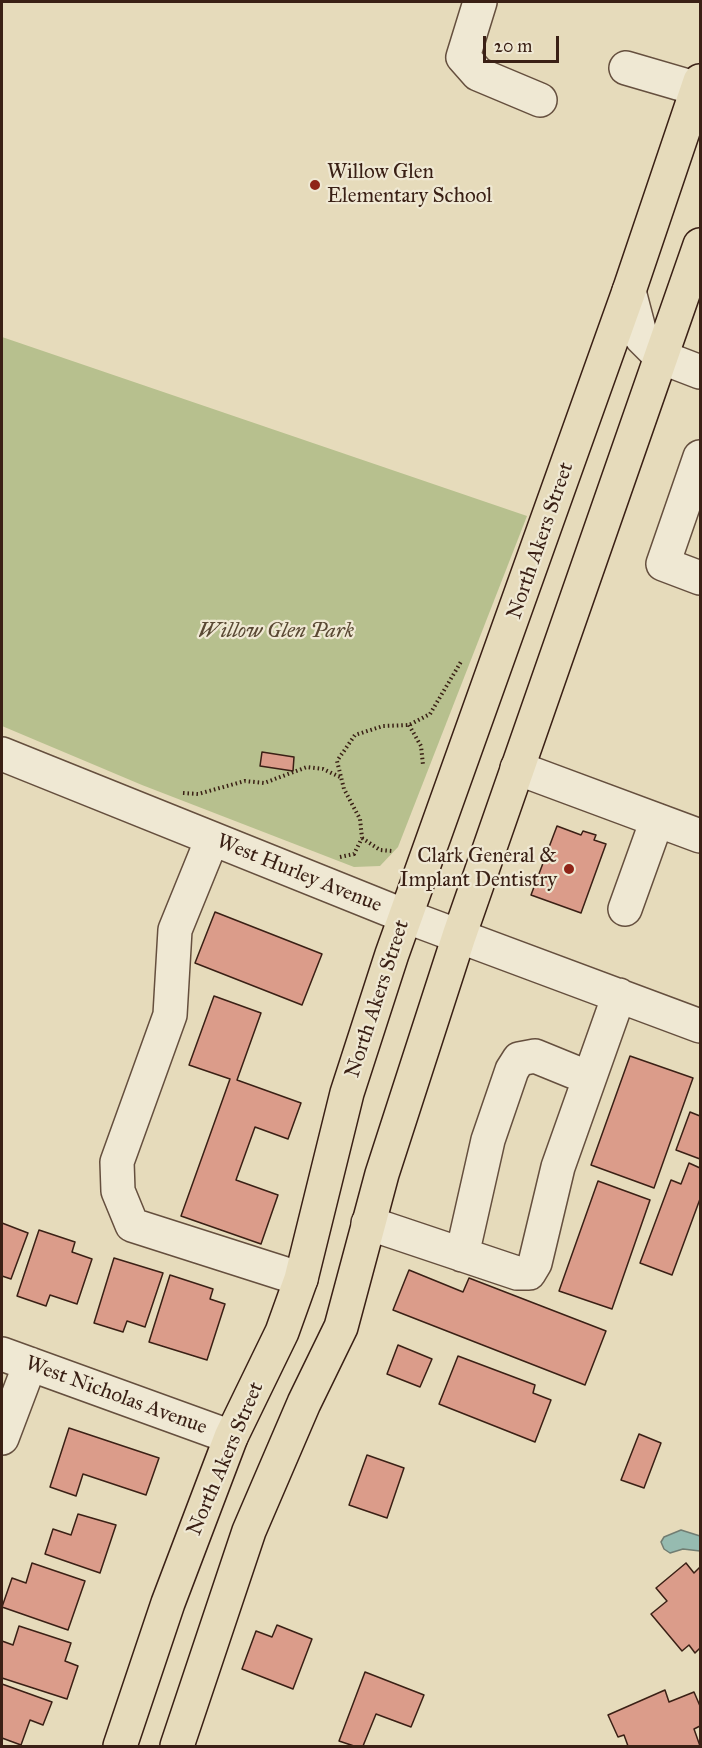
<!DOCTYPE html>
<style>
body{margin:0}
#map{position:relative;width:702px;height:1748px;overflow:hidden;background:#e6dbbb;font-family:"IM FELL Great Primer",serif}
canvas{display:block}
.frame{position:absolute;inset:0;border:3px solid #3a2015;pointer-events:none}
.scale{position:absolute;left:483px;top:36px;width:76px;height:27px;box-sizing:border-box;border:3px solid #3a2015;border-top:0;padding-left:8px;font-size:18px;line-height:21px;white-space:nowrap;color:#3a2015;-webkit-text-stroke:4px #efe8d3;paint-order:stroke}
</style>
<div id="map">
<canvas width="702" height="1748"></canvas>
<div class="frame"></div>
<div class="scale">20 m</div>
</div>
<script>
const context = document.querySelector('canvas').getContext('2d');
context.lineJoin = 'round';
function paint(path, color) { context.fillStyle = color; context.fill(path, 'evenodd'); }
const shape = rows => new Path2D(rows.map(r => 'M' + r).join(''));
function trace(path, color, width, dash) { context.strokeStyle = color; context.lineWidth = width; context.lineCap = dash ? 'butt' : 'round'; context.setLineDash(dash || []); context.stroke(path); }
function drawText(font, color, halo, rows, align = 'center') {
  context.font = font + ' "IM FELL Great Primer",serif'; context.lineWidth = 4.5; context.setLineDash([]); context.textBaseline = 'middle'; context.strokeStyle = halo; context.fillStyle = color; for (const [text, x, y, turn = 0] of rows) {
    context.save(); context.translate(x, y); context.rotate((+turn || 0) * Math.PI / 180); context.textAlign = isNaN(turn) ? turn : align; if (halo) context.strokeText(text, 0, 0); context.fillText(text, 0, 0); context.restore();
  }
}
paint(shape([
 [2,337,527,516,398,847,380,866,354,867,142,785,2,726]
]), '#b7c08e');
const water = shape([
 [681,1530,700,1536,700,1551,683,1549,670,1553,664,1549,661,1542,664,1537,681,1530]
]);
paint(water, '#96bbb0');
trace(water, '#717d72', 1.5);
const building = shape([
 [262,752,294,757,293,771,260,766,262,752],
 [557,826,581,835,583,831,596,835,594,840,606,844,581,913,531,895,557,826],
 [215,912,322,954,302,1005,195,963,215,912],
 [214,996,261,1013,237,1080,301,1103,288,1139,255,1127,236,1180,278,1195,261,1244,181,1216,230,1079,189,1065,214,996],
 [630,1056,693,1078,654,1188,591,1165,630,1056],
 [690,1112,700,1116,700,1159,676,1150,690,1112],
 [689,1163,700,1168,700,1199,672,1275,640,1263,671,1180,681,1184,689,1163],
 [598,1181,650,1200,612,1309,559,1291,598,1181],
 [2,1223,28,1233,11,1279,2,1276,2,1223],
 [39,1230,75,1242,72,1252,92,1259,77,1304,50,1295,46,1306,17,1296,39,1230],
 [114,1258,163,1273,145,1327,127,1321,123,1332,94,1323,114,1258],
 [409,1270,463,1292,469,1278,606,1331,585,1385,393,1310,409,1270],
 [170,1275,213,1289,210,1299,225,1304,207,1360,149,1342,170,1275],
 [398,1345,432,1359,420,1387,387,1374,398,1345],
 [458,1356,535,1385,533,1393,551,1400,535,1442,439,1404,458,1356],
 [69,1428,159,1458,146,1495,83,1474,76,1496,50,1487,69,1428],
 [639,1434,661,1443,644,1488,621,1480,639,1434],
 [367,1455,404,1468,387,1518,349,1505,367,1455],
 [78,1514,116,1525,100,1573,45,1554,53,1529,71,1535,78,1514],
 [32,1563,85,1581,68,1630,2,1607,12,1578,26,1583,32,1563],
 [686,1563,694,1573,700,1567,700,1648,695,1653,689,1645,682,1651,651,1614,667,1601,656,1588,686,1563],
 [277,1625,312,1639,293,1689,242,1669,256,1631,272,1637,277,1625],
 [19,1626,71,1643,65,1661,78,1666,67,1699,2,1678,2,1641,13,1645,19,1626],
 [365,1672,424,1695,411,1727,376,1714,363,1746,354,1746,339,1741,365,1672],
 [2,1684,52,1702,43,1725,30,1720,21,1745,2,1738,2,1684],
 [665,1690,669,1702,694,1692,700,1706,700,1726,694,1729,700,1746,628,1746,624,1735,618,1737,608,1715,665,1690]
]);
paint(building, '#db9c8a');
trace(building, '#3a2015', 1.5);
const minor = shape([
 [480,2,463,57,478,74,540,100],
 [626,68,698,89],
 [629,291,641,337,661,357,700,372],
 [700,457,663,564,700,578],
 [2,754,405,916,700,1026],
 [517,768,700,836],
 [212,839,175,930,170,1015,117,1162,118,1191,132,1225,301,1279],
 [625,909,657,820],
 [368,1223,517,1273,529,1273,535,1263,558,1167,619,995],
 [462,1255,488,1140,512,1070,519,1059,535,1056,589,1078],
 [2,1354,231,1437],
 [2,1438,30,1364]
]);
const major = shape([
 [120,1746,168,1603,231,1437,282,1332,301,1279,347,1093,392,954,629,291,700,81],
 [177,1746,249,1531,304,1403,341,1327,382,1174,459,936,700,245]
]);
trace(minor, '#654f3e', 36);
trace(major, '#3a2015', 36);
trace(shape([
 [409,725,421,746,423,765],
 [183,793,198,794,245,781,264,783,307,767,323,769,340,777],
 [362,838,380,850,392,851],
 [340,857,354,854,362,838,360,819,344,789,337,761,355,735,383,726,409,725,430,714,462,660]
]), '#3a2015', 4, [1.5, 3]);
trace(minor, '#efe8d3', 33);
trace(major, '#e6dbbb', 33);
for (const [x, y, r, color] of [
 [315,185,6,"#8f2418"],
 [569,869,6,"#8f2418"]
]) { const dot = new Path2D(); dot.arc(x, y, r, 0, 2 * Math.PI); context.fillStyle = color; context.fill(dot); trace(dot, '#efe8d3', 2); }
drawText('21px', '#3a2015', '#efe8d3', [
 ["Willow Glen",327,173],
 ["Elementary School",327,197],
 ["Clark General &",557,857,"right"],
 ["Implant Dentistry",557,881,"right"]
], 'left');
drawText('21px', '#3a2015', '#efe8d3', [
 ["North Akers Street",541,541,-71],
 ["West Hurley Avenue",299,874,22],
 ["North Akers Street",378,999,-72],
 ["West Nicholas Avenue",116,1396,20],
 ["North Akers Street",226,1459,-67]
]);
drawText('italic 21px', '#594833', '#efe8d3', [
 ["Willow Glen Park",276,632]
]);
</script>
